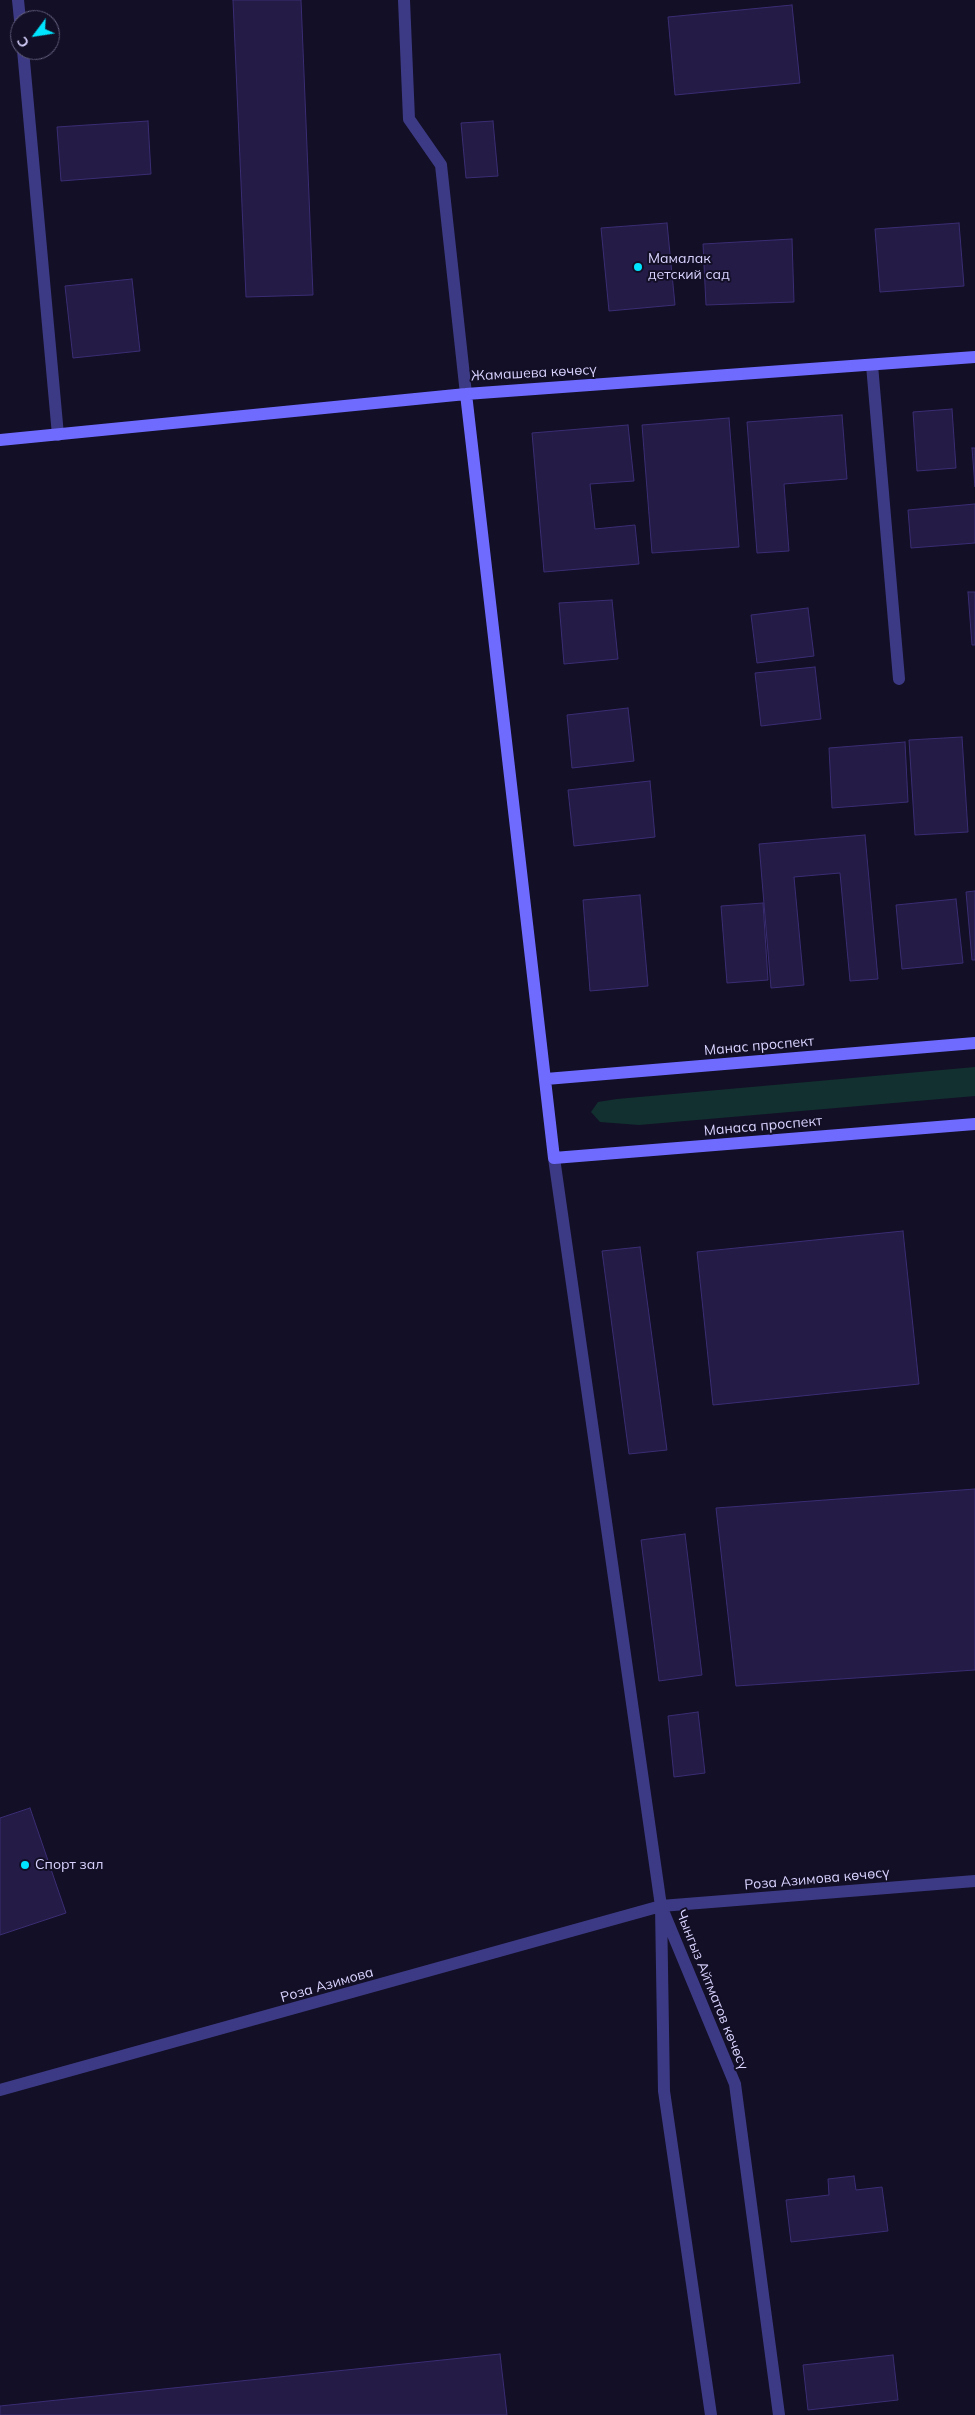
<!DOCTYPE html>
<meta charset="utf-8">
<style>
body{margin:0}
#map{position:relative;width:975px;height:2415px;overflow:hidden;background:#130f26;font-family:Mulish,sans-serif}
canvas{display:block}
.north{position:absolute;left:10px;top:10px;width:50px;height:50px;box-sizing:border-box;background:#130f26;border:1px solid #625e7d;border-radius:50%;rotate:239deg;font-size:14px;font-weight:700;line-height:20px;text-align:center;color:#d9d4ff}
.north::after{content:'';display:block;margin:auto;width:18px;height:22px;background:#00e5ff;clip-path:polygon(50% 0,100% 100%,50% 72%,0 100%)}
</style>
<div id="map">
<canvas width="975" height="2415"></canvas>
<div class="north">С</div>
</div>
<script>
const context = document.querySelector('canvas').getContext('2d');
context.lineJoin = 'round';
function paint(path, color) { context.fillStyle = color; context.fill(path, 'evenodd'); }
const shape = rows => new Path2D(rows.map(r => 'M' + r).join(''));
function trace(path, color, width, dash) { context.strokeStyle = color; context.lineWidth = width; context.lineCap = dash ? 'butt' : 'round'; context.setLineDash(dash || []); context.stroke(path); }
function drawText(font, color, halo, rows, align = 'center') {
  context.font = font + ' Mulish,sans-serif'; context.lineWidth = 4; context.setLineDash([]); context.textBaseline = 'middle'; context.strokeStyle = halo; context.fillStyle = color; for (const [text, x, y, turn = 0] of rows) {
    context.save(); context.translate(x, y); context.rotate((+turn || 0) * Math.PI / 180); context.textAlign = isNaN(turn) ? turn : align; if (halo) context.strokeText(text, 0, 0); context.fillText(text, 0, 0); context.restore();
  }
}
paint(shape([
 [975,1067,975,1096,639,1125,600,1122,591,1112,598,1102,617,1099]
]), '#12302f');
const building = shape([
 [233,0,301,0,313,295,246,297,233,0],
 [792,5,800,83,675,95,668,17,792,5],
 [148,121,151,174,61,181,57,127,148,121],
 [493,121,498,176,466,178,461,123,493,121],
 [667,223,675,305,609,311,601,228,667,223],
 [959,223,964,286,880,292,875,229,959,223],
 [792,239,794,302,706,305,703,244,792,239],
 [132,279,140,351,73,358,65,286,132,279],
 [952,409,956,468,917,471,913,412,952,409],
 [842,415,847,479,784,484,789,551,757,553,747,422,842,415],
 [729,418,739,547,652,553,642,425,729,418],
 [628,425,634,481,590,484,595,529,635,525,639,564,544,572,532,433,628,425],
 [972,448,975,448,975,487,972,448],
 [975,504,975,543,911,548,908,510,975,504],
 [968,592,975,592,975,645,972,645,968,592],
 [612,600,618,659,564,664,559,603,612,600],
 [808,608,814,656,757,663,751,615,808,608],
 [815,667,821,719,761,726,755,673,815,667],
 [628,708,634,761,572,768,567,715,628,708],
 [962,737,968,832,915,835,909,740,962,737],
 [905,742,908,802,832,808,829,748,905,742],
 [650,781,655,837,574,846,568,790,650,781],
 [865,835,878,979,850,981,840,873,794,877,804,985,771,988,759,844,865,835],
 [975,891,975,960,972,960,966,892,975,891],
 [640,895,648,986,590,991,583,900,640,895],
 [956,899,963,963,902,969,896,905,956,899],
 [763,903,768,980,727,983,721,906,763,903],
 [903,1231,919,1384,713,1405,697,1252,903,1231],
 [640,1247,667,1450,629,1454,602,1251,640,1247],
 [975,1489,975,1670,736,1686,716,1508,975,1489],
 [685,1534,702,1675,659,1681,641,1540,685,1534],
 [698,1712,705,1773,674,1777,668,1716,698,1712],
 [30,1808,66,1913,0,1935,0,1818,30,1808],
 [854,2176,856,2190,882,2187,888,2231,791,2242,786,2200,829,2195,828,2179,854,2176],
 [500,2354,507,2415,0,2415,0,2406,500,2354],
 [893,2355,898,2400,808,2410,803,2365,893,2355]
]);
paint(building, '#241b47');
trace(building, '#3b2d73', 1);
trace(shape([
 [18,0,20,20],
 [404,0,409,119,441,165,466,394],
 [23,50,58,435],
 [872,365,899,679]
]), '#3d3a85', 12);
trace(shape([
 [554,1158,661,1906,664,2091,711,2415],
 [664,1913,735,2084,779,2415],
 [0,2090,661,1906,975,1881]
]), '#3d3a85', 12);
trace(shape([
 [466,394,554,1158,975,1124],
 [0,440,466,394,975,357],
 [546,1079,975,1043]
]), '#6f6bff', 12);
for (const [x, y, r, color] of [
 [638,267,5,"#00e5ff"],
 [25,1865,5,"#00e5ff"]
]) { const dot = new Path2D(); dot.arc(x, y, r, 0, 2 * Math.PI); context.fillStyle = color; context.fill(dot); trace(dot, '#130f26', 2); }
drawText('14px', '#d9d4ff', '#130f26', [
 ["Мамалак",648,259],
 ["детский сад",648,275],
 ["Спорт зал",35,1865]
], 'left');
drawText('14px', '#d9d4ff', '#130f26', [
 ["Жамашева көчөсү",534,373,-3],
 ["Манас проспект",759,1046,-5],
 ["Манаса проспект",763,1126,-5],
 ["Роза Азимова көчөсү",817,1879,-5],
 ["Роза Азимова",327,1985,-16],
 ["Чынгыз Айтматов көчөсү",712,1990,68]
]);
</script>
